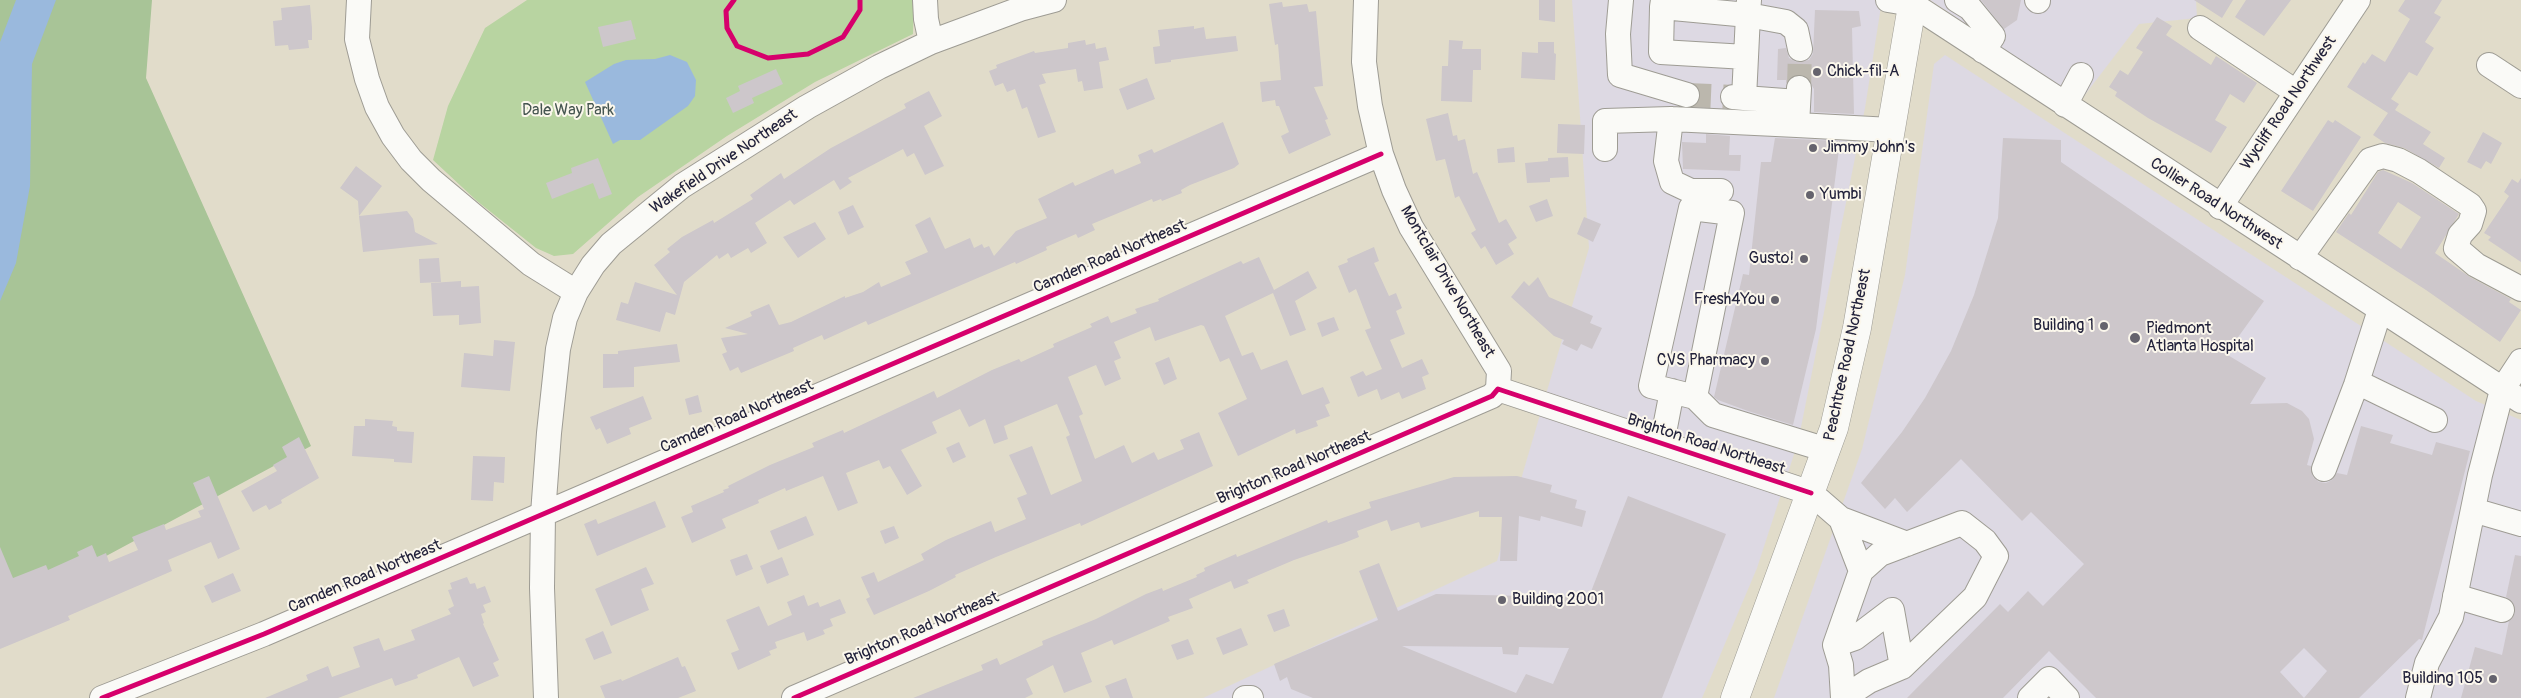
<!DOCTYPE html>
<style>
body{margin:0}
canvas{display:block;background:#e1dcca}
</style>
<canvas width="2521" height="698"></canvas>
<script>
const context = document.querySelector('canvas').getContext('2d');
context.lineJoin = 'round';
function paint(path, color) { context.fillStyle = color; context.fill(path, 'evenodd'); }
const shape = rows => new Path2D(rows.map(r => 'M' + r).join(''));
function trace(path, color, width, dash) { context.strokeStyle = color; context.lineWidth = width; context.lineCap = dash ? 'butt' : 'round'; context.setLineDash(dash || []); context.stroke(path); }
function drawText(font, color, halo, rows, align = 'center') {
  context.font = font + ' Pangolin,sans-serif'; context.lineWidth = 4; context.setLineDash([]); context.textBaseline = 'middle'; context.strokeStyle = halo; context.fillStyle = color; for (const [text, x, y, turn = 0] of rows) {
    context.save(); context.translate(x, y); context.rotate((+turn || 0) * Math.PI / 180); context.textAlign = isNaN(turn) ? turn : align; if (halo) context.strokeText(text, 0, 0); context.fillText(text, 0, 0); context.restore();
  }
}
paint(shape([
 [1572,0,1882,0,1865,108,1798,442,1757,568,1702,698,1203,698,1497,561,1589,248],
 [1930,0,2196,0,2197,18,2139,24,2081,100],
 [1945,55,2476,401,2521,420,2521,698,1774,698,1862,449,1905,275,1934,64]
]), '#ddd9e3');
paint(shape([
 [527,0,914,0,913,34,815,82,727,136,638,197,573,254,554,256,536,248,477,201,433,160,448,106,485,28]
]), '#b8d4a1');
paint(shape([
 [0,0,152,0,146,78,311,446,0,613]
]), '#a8c497');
paint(shape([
 [16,0,56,0,32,64,30,186,16,263,0,301,0,42],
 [670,55,687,62,696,80,695,96,688,106,640,140,620,140,613,144,585,82,614,64,626,60,655,59]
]), '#9ab9dd');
paint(shape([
 [1539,0,1555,0,1555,22,1539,20],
 [1981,0,2021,0,2017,20,2004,29],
 [2194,0,2233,0,2222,18],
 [2246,0,2291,0,2264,36,2235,17],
 [2405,0,2442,0,2434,13,2441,17,2425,42,2434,48,2417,76,2409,72,2391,99,2399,104,2395,110,2431,132,2423,144,2445,158,2439,168,2404,148,2385,143,2373,135,2388,113,2347,87,2363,62,2365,64,2372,54,2385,62,2410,19,2398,11],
 [1282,2,1283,7,1307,4,1309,12,1316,11,1323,86,1314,87,1328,119,1325,120,1331,135,1289,154,1281,136,1289,132,1279,106,1276,106,1275,100,1262,102,1260,82,1281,80,1278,44,1275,45,1269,4],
 [310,5,312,28,312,40,308,40,309,48,289,50,288,45,275,46,273,21,282,20,281,8],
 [1815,10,1859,11,1861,26,1852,28,1854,114,1814,112,1814,89,1806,76,1793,76,1786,84,1786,80,1777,80,1778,49,1786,48,1789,58,1796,62,1809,60,1813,54],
 [2157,17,2172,26,2166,35,2211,65,2216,56,2257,83,2244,103,2230,94,2215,120,2227,127,2211,153,2148,118,2115,96,2117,92,2109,87,2120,70,2128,75,2143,52,2136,48],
 [631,20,636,39,603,47,598,27],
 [1194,26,1194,29,1204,27,1206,39,1236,36,1238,51,1171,60,1171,62,1155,64,1153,47,1160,46,1158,30],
 [1085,40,1086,45,1095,43,1096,49,1106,47,1109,60,1099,62,1103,88,1084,91,1082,81,1078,82,1076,69,1042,74,1046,83,1039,85,1056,132,1038,138,1027,107,1022,109,1015,89,1007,92,1003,83,995,86,989,71,997,68,996,65,1034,51,1035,53,1068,48,1068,43],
 [1449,40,1463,41,1462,49,1481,49,1481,70,1473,70,1472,102,1441,101,1442,66,1448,66],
 [1538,42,1554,42,1554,53,1556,54,1555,80,1521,78,1522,52,1538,53],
 [776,69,783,84,752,98,754,103,733,113,726,98,740,91,738,86],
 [1147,78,1155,99,1127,110,1119,89],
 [929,91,942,116,924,126,944,166,925,175,914,153,907,157,903,149,848,178,852,182,840,190,834,180,794,205,790,200,755,223,767,243,751,253,748,248,731,258,728,253,719,259,717,255,684,282,675,315,666,312,660,332,616,320,621,302,628,304,635,282,677,295,654,265,670,252,667,249,682,237,713,220,714,223,753,199,750,195,781,173,784,179,831,148,906,108,904,104],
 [1448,113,1453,136,1457,135,1458,141,1465,139,1473,174,1477,172,1499,223,1506,219,1517,238,1508,244,1514,254,1496,265,1485,246,1481,249,1471,233,1476,230,1459,196,1455,198,1445,159,1436,161,1426,119],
 [2328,120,2333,123,2335,120,2361,137,2313,211,2281,191],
 [1223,122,1239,164,1234,168,1190,185,1181,190,1182,193,1162,201,1161,199,1153,202,1152,199,1092,224,1095,230,1078,238,1076,234,1046,247,1047,250,1016,264,1015,262,868,325,866,321,824,340,822,335,793,348,794,351,741,373,738,367,730,371,722,354,727,352,721,338,748,334,725,328,752,316,750,312,769,304,779,325,791,322,845,296,845,298,863,292,879,282,881,287,911,274,905,262,928,252,915,225,930,217,945,249,970,238,974,248,982,244,984,248,989,246,994,256,1016,231,1047,218,1038,199,1073,182,1075,186,1113,169,1115,174,1141,163,1138,155,1152,149,1154,153],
 [1558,124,1585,125,1584,154,1557,153],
 [2483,132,2502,143,2491,164,2486,161,2481,169,2467,162],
 [1706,134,1730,136,1729,155,1741,155,1740,171,1683,169,1682,142,1706,143],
 [1775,138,1840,141,1816,329,1793,425,1748,411,1718,400,1714,397,1743,274,1749,275,1761,162,1771,162],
 [2003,138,2061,140,2061,162,2264,301,2226,354,2266,378,2250,404,2287,403,2302,411,2309,419,2314,439,2307,465,2311,466,2313,477,2319,482,2326,483,2332,480,2337,473,2347,475,2361,426,2393,435,2390,443,2432,455,2436,442,2470,451,2422,640,2419,639,2359,698,2096,698,2049,651,2003,698,1907,698,2000,604,2008,612,2028,591,2043,606,2084,564,2031,512,2022,521,1961,459,1907,512,1895,498,1885,509,1861,483,1902,432,1925,398,1951,351,1974,295,1998,218],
 [2304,648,2327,671,2304,698,2280,672],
 [1514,147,1515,162,1498,163,1497,149],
 [1568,157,1569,177,1550,178,1550,182,1527,183,1525,163,1548,161,1548,158],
 [598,158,612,194,599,199,593,183,552,199,546,183,572,173,571,168],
 [356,166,382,186,359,216,358,201,340,188],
 [2383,170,2412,183,2459,214,2435,253,2470,277,2511,299,2509,302,2521,310,2500,342,2426,290,2336,232,2349,213,2351,215,2378,172],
 [2398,202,2421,217,2401,249,2378,233],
 [2521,178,2521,262,2488,240,2491,237,2484,233,2509,196,2504,192,2512,179,2518,183],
 [1547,199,1553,216,1536,222,1529,206],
 [853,205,864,227,848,235,838,212],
 [407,211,413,219,415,232,438,244,363,252,359,216],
 [1584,217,1601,224,1593,242,1577,234],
 [815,222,826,239,798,258,783,237],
 [1374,247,1379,261,1374,263,1389,296,1396,293,1402,308,1396,311,1405,334,1390,340,1402,368,1422,359,1429,374,1422,377,1426,389,1402,399,1399,392,1381,400,1377,389,1358,397,1350,377,1363,371,1366,376,1382,369,1365,330,1371,328,1356,289,1349,293,1338,266,1348,262,1347,259],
 [1259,257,1274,290,1308,271,1317,288,1295,301,1306,330,1290,336,1273,293,1225,316,1242,356,1253,352,1261,370,1287,360,1302,395,1323,387,1330,403,1325,405,1330,416,1316,421,1318,426,1296,434,1295,429,1238,456,1218,413,1247,399,1229,358,1220,362,1204,326,1201,325,1155,341,1150,327,1114,342,1121,358,1114,361,1121,379,1105,386,1096,365,1068,377,1083,414,1079,416,1095,459,1124,445,1132,463,1154,452,1158,460,1184,449,1180,440,1199,432,1213,466,1081,526,1080,523,996,557,955,575,956,577,929,591,874,615,866,599,870,597,861,577,874,572,878,582,924,560,921,554,946,540,991,521,995,532,1026,519,1017,498,1027,494,1009,455,1032,446,1051,495,1082,481,1066,437,1070,435,1057,404,1004,426,1008,439,994,444,985,419,969,427,960,409,932,422,937,433,901,450,922,486,907,495,890,466,883,469,879,460,846,473,858,503,838,511,823,476,786,491,785,488,758,500,759,503,722,519,726,528,692,543,681,517,693,512,691,506,724,492,723,490,729,488,728,486,770,465,814,447,812,443,843,430,844,433,934,391,937,398,992,370,1019,359,1021,362,1054,347,1053,344,1092,327,1090,324,1108,316,1111,323,1137,313,1135,309,1159,301,1158,299,1241,261,1243,264],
 [439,258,441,282,420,283,419,259],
 [1538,277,1549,297,1593,316,1590,323,1602,328,1592,349,1581,344,1577,351,1562,344,1564,340,1554,336,1511,297,1524,281,1529,286],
 [461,281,461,287,479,286,481,323,459,325,459,315,433,316,431,283],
 [1334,317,1339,330,1322,337,1317,323],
 [494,340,515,342,510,391,461,387,464,353,493,356],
 [677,344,680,362,634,367,634,387,603,388,603,354,618,354,618,351],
 [1169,357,1177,379,1164,385,1155,363],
 [698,395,702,412,689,415,685,399],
 [643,396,652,419,629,428,631,434,607,444,600,428,596,430,590,417],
 [365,419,393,421,392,426,397,427,397,431,414,432,412,463,394,462,394,459,352,456,354,426,365,426],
 [299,437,319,478,281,500,282,503,269,510,266,505,253,512,241,491,277,471,273,465,287,457,282,447],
 [959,442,966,457,953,463,946,448],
 [473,456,505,457,504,483,494,482,493,501,471,500],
 [209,476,240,549,218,559,211,542,168,560,172,571,68,616,70,620,0,649,0,547,13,578,46,565,48,570,79,556,77,552,92,545,97,557,106,553,109,562,138,550,132,537,164,524,166,530,201,517,198,511,204,509,193,483],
 [1517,476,1552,485,1550,492,1577,500,1575,508,1586,511,1582,527,1541,516,1540,521,1519,516,1517,561,1500,561,1502,517,1479,517,1479,511,1421,528,1419,522,1391,531,1387,520,1357,531,1359,537,1344,543,1294,560,1247,580,1249,583,1234,589,1231,581,1189,599,1193,608,1168,617,1170,621,1114,645,1112,640,1081,653,1092,682,1064,693,1053,665,1026,679,1033,694,1025,698,913,698,983,670,981,665,997,658,1000,665,1043,645,1042,641,1096,619,1146,594,1162,588,1163,591,1197,577,1196,575,1205,571,1204,568,1236,554,1237,557,1327,520,1328,523,1371,508,1369,502,1454,477],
 [1628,496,1726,534,1662,698,1313,698,1291,689,1287,677,1280,681,1274,664,1378,620,1359,571,1379,563,1398,611,1436,594,1573,597,1587,602],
 [1402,646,1502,647,1503,654,1518,655,1519,647,1569,648,1553,684,1526,674,1516,693],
 [655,501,666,527,597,556,584,524,596,519,598,524],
 [806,516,814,535,778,550,770,531],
 [894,526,899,538,885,544,880,531],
 [747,554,753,569,736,576,730,560],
 [2515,555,2521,556,2521,698,2461,698,2475,647,2502,655,2509,621,2515,613,2512,601,2506,597],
 [782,557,789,575,767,584,760,566],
 [646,567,654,584,641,589,649,610,611,626,595,589],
 [233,573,241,591,212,603,204,586],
 [467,577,470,584,475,583,477,589,485,586,491,602,483,605,486,612,481,614,484,623,483,624,499,660,493,663,499,676,473,687,459,657,417,675,418,678,395,686,392,678,338,698,265,698,308,680,306,675,328,666,332,677,360,667,353,647,379,638,384,651,415,640,411,630,451,614,448,609,454,606,448,590,452,589,450,583],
 [804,595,808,606,818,602,820,607,840,599,846,613,830,619,833,626,823,630,825,634,807,641,804,632,775,642,777,648,769,651,771,655,738,670,731,653,739,650,726,620,759,606,768,626,792,615,787,602],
 [1284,609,1290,626,1274,632,1267,615],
 [1241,628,1248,645,1223,655,1216,638],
 [603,631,612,653,594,660,585,639],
 [1188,639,1194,654,1177,660,1171,645],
 [678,657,682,667,685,666,696,691,678,698,605,698,600,686,621,679,622,681],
 [1126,678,1133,698,1110,698,1105,686]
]), '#cdc7cb');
trace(shape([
 [1799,88,1800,49],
 [1687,95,1733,97]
]), '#bbb7ad', 24, [24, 12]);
const minor = shape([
 [359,0,357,39,367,79,377,107,393,136,411,160,431,180,531,264,576,292],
 [925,0,926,19,931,42],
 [1366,0,1364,62,1370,106,1381,154,1394,190,1411,227,1499,371,1498,389],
 [1621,0,1618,34,1620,75,1687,95],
 [1749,0,1748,15,1786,22,1796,30,1800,49],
 [1888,0,1912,4,2521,401],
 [1957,0,1970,8,1993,36,1983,51],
 [2037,0,2038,1],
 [1662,7,1748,15,1746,57,1661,52,1662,7,1663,0],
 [2200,28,2296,92],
 [2489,65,2521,86],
 [1799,88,1797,125,1891,130],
 [1733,97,1744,98,1746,57],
 [1744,98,1798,102],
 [2065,105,2081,75],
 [1671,119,1666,161,1672,182,1691,191,1721,191],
 [1605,149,1605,121,1671,119,1797,125],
 [2220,207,2358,0],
 [1691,208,1732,213,1695,397,1651,386,1691,208],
 [2300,258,2370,160,2383,156,2398,160,2419,171,2470,205,2474,211,2470,224,2460,235,2456,248,2476,265,2521,289],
 [2357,382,2435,420],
 [1695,397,1713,415,1827,450],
 [1662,443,1672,391],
 [2324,469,2356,385,2380,310],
 [2473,510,2521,524],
 [1841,519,1861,571,1835,645,1841,665,1843,698],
 [2455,596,2502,610],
 [1835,645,1855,638,1892,610,1902,667],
 [102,698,264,634,1381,154],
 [546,698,542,588,543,514,549,433,558,349,565,318,576,292,593,265,611,244,682,186,807,107,879,67,931,42,1020,9,1054,0],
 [794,698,1492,396,1498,389,1811,493,1841,519,1907,544],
 [1245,698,1251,698],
 [1843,698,1869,681,1902,667,1975,597,1996,556,1985,541,1962,523,1880,554,1861,571],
 [2030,698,2049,679,2067,698],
 [2418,698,2427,663,2451,617,2480,475,2502,390,2521,361]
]);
const highway = shape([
 [1735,698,1834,428,1857,328,1913,0]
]);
trace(minor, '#9e9c94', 26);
trace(highway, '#9e9c94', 29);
trace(minor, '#fafaf7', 24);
trace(highway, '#fafaf7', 28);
trace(shape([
 [734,0,726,11,727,28,737,46,768,58,808,54,843,37,860,10,860,0],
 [102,698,264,634,1381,154],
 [794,698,1492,396,1498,389,1811,493]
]), '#d6006c', 5);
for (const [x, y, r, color] of [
 [1817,72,5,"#65636d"],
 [1813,148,5,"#65636d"],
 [1810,195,5,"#65636d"],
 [1804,259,5,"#65636d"],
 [1775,300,5,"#65636d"],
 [2104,326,5,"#65636d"],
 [2135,338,6,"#65636d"],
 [1765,361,5,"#65636d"],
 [1502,600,5,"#65636d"],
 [2493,679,5,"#65636d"]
]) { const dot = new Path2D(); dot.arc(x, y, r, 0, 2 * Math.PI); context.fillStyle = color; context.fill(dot); trace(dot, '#fbf7ec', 2); }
drawText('16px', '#22223b', '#fbf7ec', [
 ["Chick-fil-A",1827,72],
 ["Jimmy John's",1823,148],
 ["Yumbi",1820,195],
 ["Gusto!",1794,259,"right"],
 ["Fresh4You",1765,300,"right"],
 ["Building 1",2094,326,"right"],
 ["Piedmont",2146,329],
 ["Atlanta Hospital",2146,347],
 ["CVS Pharmacy",1755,361,"right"],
 ["Building 2001",1512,600],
 ["Building 105",2483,679,"right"]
], 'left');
drawText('16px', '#22223b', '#fbf7ec', [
 ["Wycliff Road Northwest",2289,103,-56],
 ["Wakefield Drive Northeast",724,162,-34],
 ["Collier Road Northwest",2216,204,33],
 ["Camden Road Northeast",1110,257,-23],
 ["Montclair Drive Northeast",1447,282,60],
 ["Peachtree Road Northeast",1848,355,-78],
 ["Camden Road Northeast",737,417,-23],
 ["Brighton Road Northeast",1706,445,18],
 ["Brighton Road Northeast",1294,468,-23],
 ["Camden Road Northeast",365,577,-23],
 ["Brighton Road Northeast",922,629,-23]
]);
drawText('16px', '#455550', '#fbf7ec', [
 ["Dale Way Park",568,111]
]);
</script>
